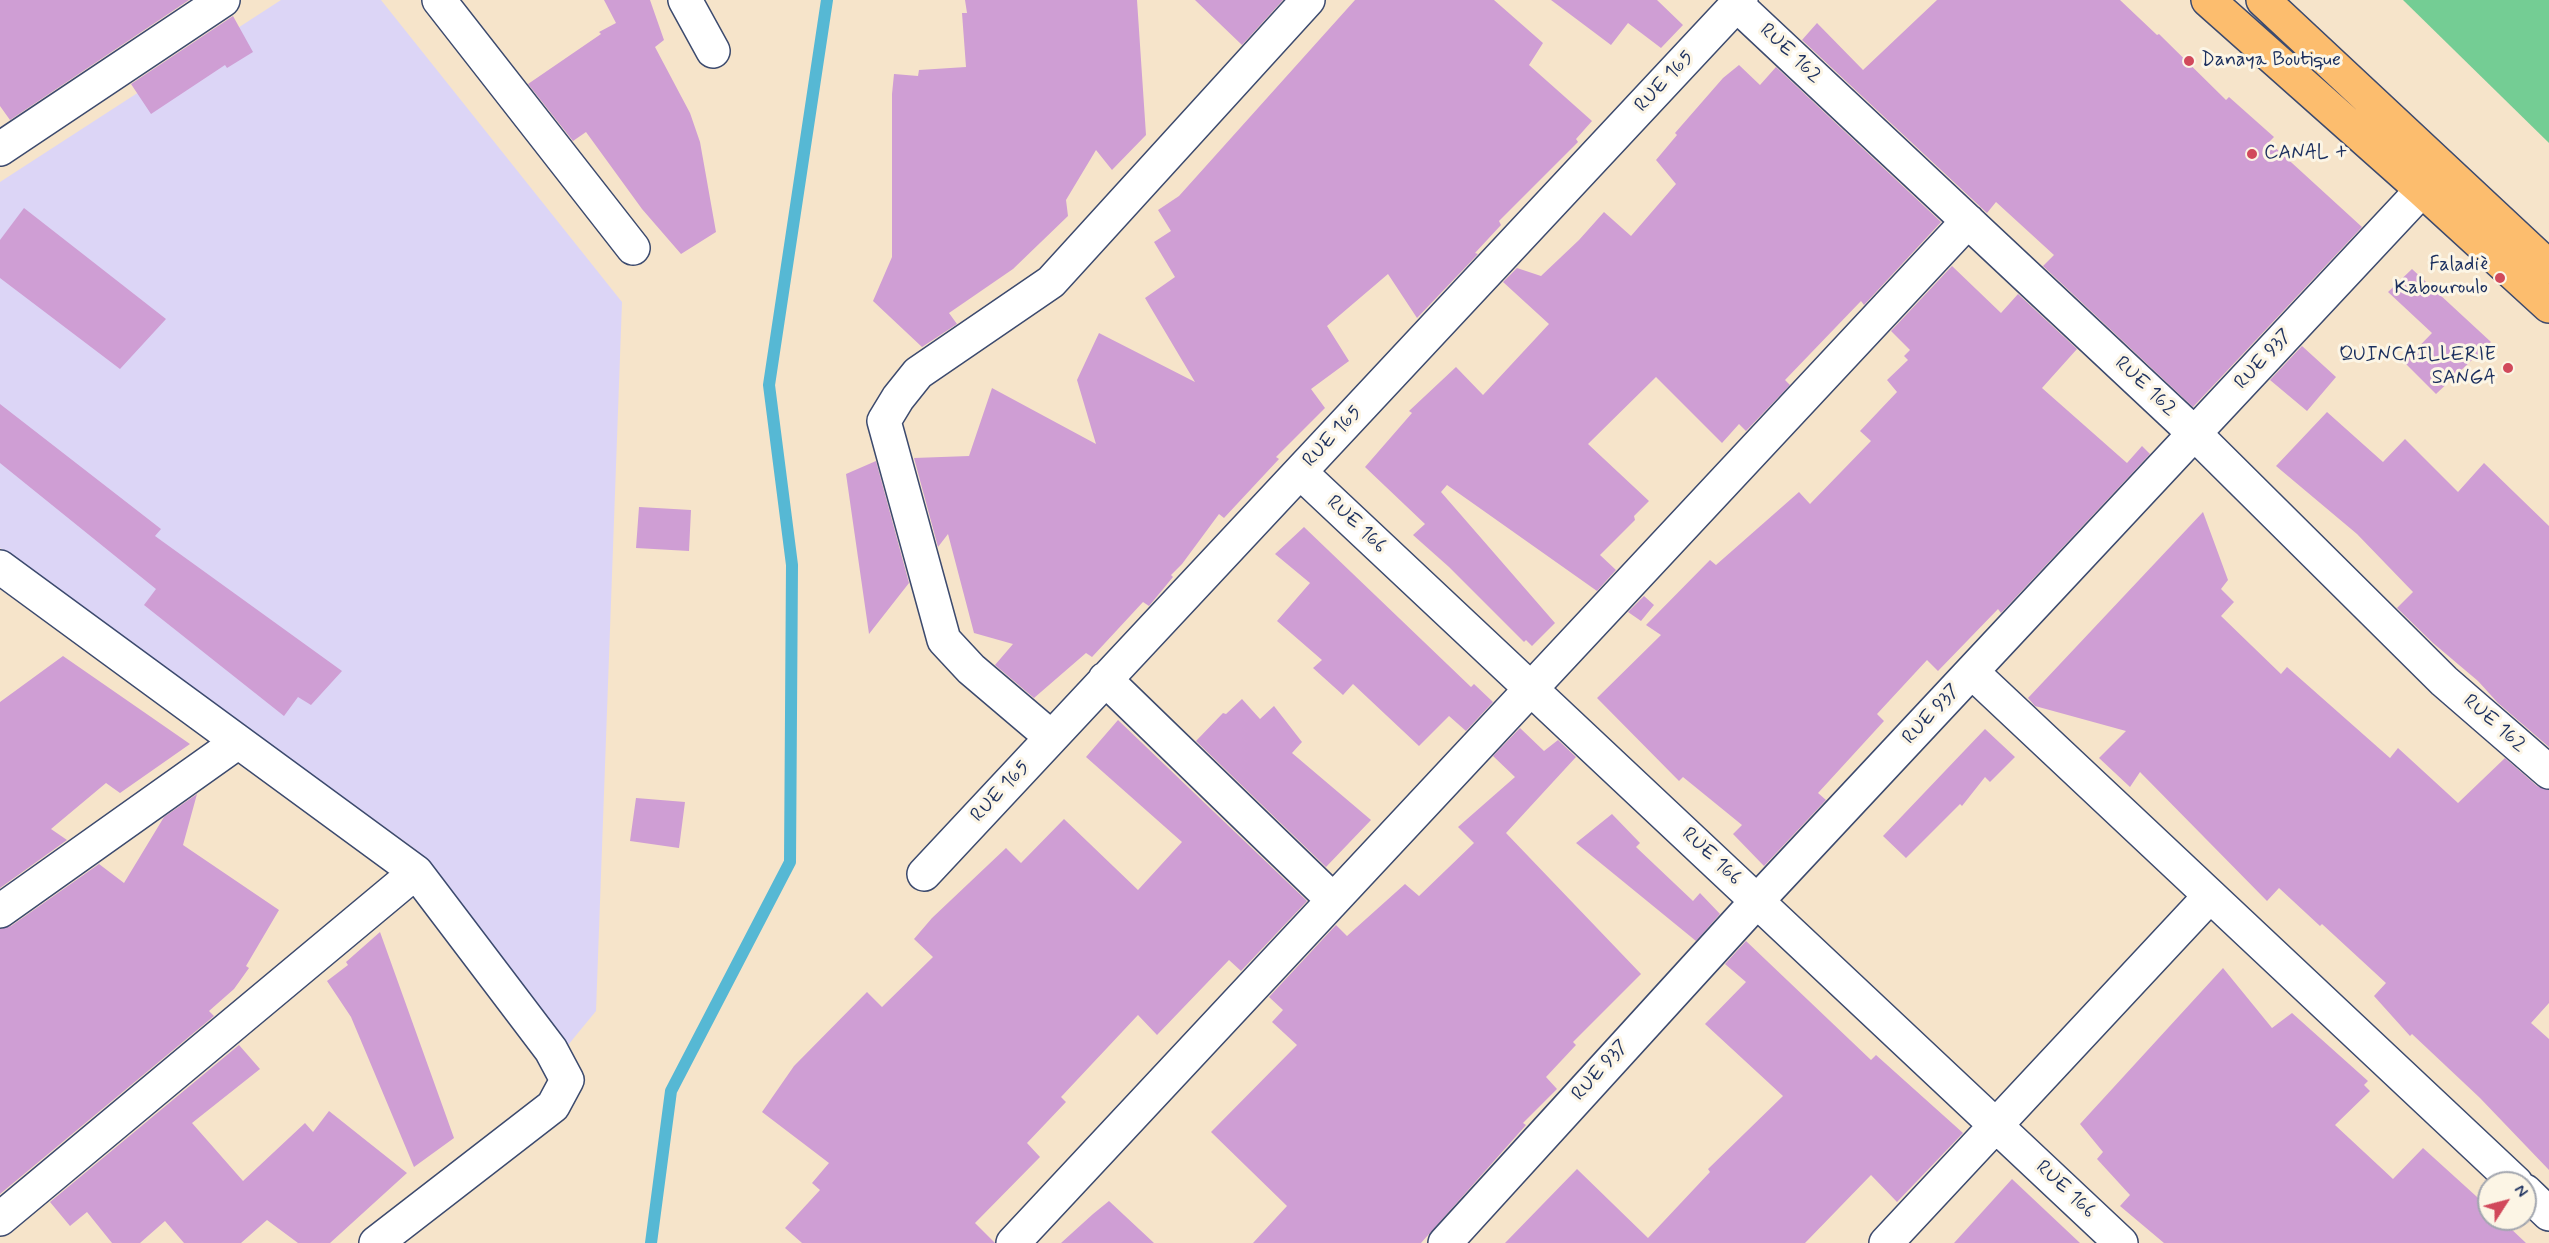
<!DOCTYPE html>
<meta charset="utf-8">
<style>
body{margin:0}
#map{position:relative;width:2549px;height:1243px;overflow:hidden;background:#f6e4ca;font-family:Mynerve,sans-serif}
canvas{display:block}
.north{position:absolute;left:2477px;top:1171px;width:60px;height:60px;box-sizing:border-box;background:#fcf5e5;border:2px solid #a2a6af;border-radius:50%;rotate:54deg;font-size:16px;font-weight:700;line-height:24px;text-align:center;color:#1b2f5e}
.north::after{content:'';display:block;margin:auto;width:21px;height:27px;background:#d1495b;clip-path:polygon(50% 0,100% 100%,50% 72%,0 100%)}
</style>
<div id="map">
<canvas width="2549" height="1243"></canvas>
<div class="north">N</div>
</div>
<script>
const context = document.querySelector('canvas').getContext('2d');
context.lineJoin = 'round';
function paint(path, color) { context.fillStyle = color; context.fill(path, 'evenodd'); }
const shape = rows => new Path2D(rows.map(r => 'M' + r).join(''));
function trace(path, color, width, dash) { context.strokeStyle = color; context.lineWidth = width; context.lineCap = dash ? 'butt' : 'round'; context.setLineDash(dash || []); context.stroke(path); }
function drawText(font, color, halo, rows, align = 'center') {
  context.font = font + ' Mynerve,sans-serif'; context.lineWidth = 6; context.setLineDash([]); context.textBaseline = 'middle'; context.strokeStyle = halo; context.fillStyle = color; for (const [text, x, y, turn = 0] of rows) {
    context.save(); context.translate(x, y); context.rotate((+turn || 0) * Math.PI / 180); context.textAlign = isNaN(turn) ? turn : align; if (halo) context.strokeText(text, 0, 0); context.fillText(text, 0, 0); context.restore();
  }
}
paint(shape([
 [281,0,381,0,622,302,596,1011,564,1050,415,849,0,548,0,182]
]), '#dcd5f6');
paint(shape([
 [2403,0,2549,0,2549,143]
]), '#74cd94');
trace(shape([
 [651,1243,671,1091,790,862,792,565,769,385,827,0]
]), '#56b8d4', 12);
paint(shape([
 [0,0,189,0,10,120,0,106],
 [604,0,650,0,664,40,655,47,690,113,700,142,716,232,681,254,642,209,586,132,573,141,528,84,601,34,599,32,616,23],
 [965,0,1137,0,1146,135,1112,170,1096,150,1066,200,1068,216,1013,269,949,313,957,324,922,347,873,301,892,257,892,94,894,74,918,76,919,70,966,67,962,13,967,13],
 [1195,0,1283,0,1242,45],
 [1355,0,1494,0,1543,43,1529,65,1592,121,1576,139,1578,142,1499,221,1501,225,1475,253,1478,254,1417,318,1388,274,1327,326,1349,361,1311,389,1325,408,1276,457,1279,459,1224,518,1219,514,1182,564,1171,575,1173,577,1149,606,1143,602,1092,657,1086,653,1034,698,995,665,1013,644,974,633,948,534,938,547,914,458,969,456,992,388,1096,444,1077,380,1099,333,1195,382,1145,298,1175,277,1154,242,1171,231,1158,210,1179,196],
 [1551,0,1657,0,1683,25,1661,48,1628,23,1611,45],
 [1937,0,2120,0,2157,35,2159,34,2226,100,2229,97,2274,137,2269,142,2362,227,2193,407,2043,266,2054,255,1996,202,1987,213,1802,40,1817,23,1863,70],
 [233,16,253,52,227,68,225,65,151,114,131,84],
 [1739,65,1760,85,1776,67,1941,222,1864,305,1861,301,1785,380,1790,385,1746,431,1739,424,1722,443,1656,377,1588,444,1649,501,1634,516,1635,520,1600,555,1616,570,1597,591,1447,485,1441,492,1555,623,1532,646,1526,640,1524,642,1449,567,1413,535,1425,524,1365,467,1412,413,1409,411,1456,367,1483,395,1549,324,1503,282,1517,268,1541,276,1579,240,1604,212,1631,236,1676,184,1656,160,1677,135,1675,133,1723,78],
 [24,208,166,319,120,369,0,278,0,240],
 [1952,266,2001,313,2018,294,2077,349,2042,388,2127,463,2142,446,2150,454,2001,613,1998,609,1938,671,1927,660,1877,714,1884,721,1818,793,1826,800,1764,866,1733,834,1742,825,1683,777,1679,781,1597,698,1661,635,1646,625,1710,560,1716,565,1799,492,1810,504,1871,441,1860,431,1897,392,1887,380,1908,360,1904,356,1910,350,1891,331],
 [2412,269,2491,342,2436,394,2404,362,2432,333,2388,292],
 [2302,346,2336,377,2307,411,2270,380],
 [0,404,161,529,155,536,342,671,311,705,298,697,284,716,144,605,156,589,0,463],
 [2327,412,2383,462,2405,439,2458,492,2484,463,2549,526,2549,747,2498,703,2478,681,2433,643,2397,608,2413,592,2357,534,2276,466],
 [876,461,909,583,869,634,846,474],
 [639,507,691,510,689,551,636,548],
 [2203,512,2228,580,2221,589,2234,602,2221,616,2281,674,2287,667,2390,758,2398,748,2458,803,2505,758,2537,786,2549,790,2549,1003,2531,1023,2549,1039,2549,1170,2480,1098,2412,1034,2410,1036,2374,996,2386,983,2322,924,2320,926,2279,888,2267,901,2140,772,2130,787,2099,758,2126,731,2035,706,2028,698],
 [1304,527,1471,687,1474,684,1493,702,1466,731,1449,716,1419,746,1353,684,1343,695,1313,668,1322,660,1277,621,1310,583,1275,554],
 [1644,596,1654,605,1641,621,1628,612],
 [63,656,190,744,120,793,106,783,51,829,67,840,0,888,0,702],
 [1242,699,1260,719,1274,706,1302,742,1292,753,1371,820,1326,867,1196,741,1223,713,1226,714],
 [1118,720,1307,901,1241,971,1229,960,1157,1035,1138,1015,1061,1097,1066,1102,1027,1143,1040,1157,975,1223,995,1243,802,1243,785,1228,820,1190,812,1183,829,1163,762,1112,794,1066,867,992,882,1007,933,957,914,939,932,918,1006,848,1021,863,1064,819,1138,890,1182,842,1086,757],
 [1520,728,1544,751,1558,740,1576,757,1506,833,1641,974,1573,1042,1576,1045,1546,1077,1557,1089,1523,1123,1526,1125,1421,1243,1253,1243,1287,1206,1211,1132,1297,1045,1272,1022,1283,1010,1269,997,1336,925,1347,936,1405,884,1419,896,1474,843,1458,827,1515,777,1493,756],
 [1985,729,2015,757,1990,782,1985,777,1962,806,1960,804,1906,858,1883,836],
 [197,794,183,845,279,910,246,966,249,968,234,989,209,1011,214,1016,0,1194,0,929,11,926,99,864,124,883,164,817],
 [636,798,685,802,679,848,630,841],
 [1612,814,1640,843,1636,847,1693,901,1700,893,1720,914,1696,941,1576,843],
 [380,932,454,1138,414,1167,351,1017,327,981,348,965,346,962],
 [1746,941,1871,1060,1876,1055,1963,1133,1897,1202,1871,1175,1805,1243,1505,1243,1577,1169,1648,1238,1710,1172,1708,1169,1783,1096,1705,1024,1746,982,1725,964],
 [2223,968,2272,1028,2292,1013,2368,1081,2364,1085,2370,1091,2335,1125,2393,1179,2423,1148,2487,1206,2489,1204,2489,1219,2508,1219,2508,1226,2526,1243,2164,1243,2120,1206,2130,1195,2097,1159,2103,1152,2080,1124],
 [239,1045,260,1069,192,1123,243,1181,305,1123,313,1132,329,1111,407,1173,330,1243,298,1243,267,1220,241,1243,184,1243,165,1221,140,1243,112,1243,87,1212,70,1226,50,1202],
 [2012,1179,2080,1243,1954,1243],
 [1109,1201,1154,1243,1061,1243,1093,1214]
]), '#cf9ed4');
const street = shape([
 [439,0,633,248],
 [685,0,713,51],
 [1737,5,2195,434,2444,681,2549,772],
 [0,149,223,0],
 [1300,472,2121,1243],
 [0,567,416,872,551,1050,567,1080,553,1106,376,1243],
 [1972,672,2516,1183],
 [1105,679,1333,900],
 [1051,737,971,669,944,640,884,421,898,398,918,373,1051,282,1308,0],
 [924,874,1741,0],
 [0,911,238,742],
 [2525,1191,2549,1214],
 [0,1219,416,872],
 [1013,1243,1968,221],
 [1445,1243,1757,901,2422,190],
 [1886,1243,2210,896]
]);
const primary = shape([
 [2208,0,2422,190,2549,306],
 [2263,0,2549,267]
]);
trace(street, '#3c4a6e', 36);
trace(primary, '#3c4a6e', 36);
trace(street, '#fff', 33);
trace(primary, '#fcbd6e', 33);
for (const [x, y, r, color] of [
 [2189,61,6,"#d1495b"],
 [2252,154,6,"#d1495b"],
 [2500,278,6,"#d1495b"],
 [2508,368,6,"#d1495b"]
]) { const dot = new Path2D(); dot.arc(x, y, r, 0, 2 * Math.PI); context.fillStyle = color; context.fill(dot); trace(dot, '#fcf5e5', 2); }
drawText('20px', '#1b2f5e', '#fcf5e5', [
 ["RUE 162",1790,54,43],
 ["RUE 165",1665,82,-47],
 ["RUE 937",2264,360,-47],
 ["RUE 162",2145,387,43],
 ["RUE 165",1333,437,-47],
 ["RUE 166",1356,525,43],
 ["RUE 937",1932,715,-47],
 ["RUE 162",2494,724,41],
 ["RUE 165",1001,792,-47],
 ["RUE 166",1711,857,43],
 ["RUE 937",1601,1071,-48],
 ["RUE 166",2065,1190,43]
]);
drawText('20px', '#1b2f5e', '#fcf5e5', [
 ["Danaya Boutique",2201,61],
 ["CANAL +",2264,154],
 ["Faladiè",2488,266,"right"],
 ["Kabouroulo",2488,289,"right"],
 ["QUINCAILLERIE",2496,356,"right"],
 ["SANGA",2496,379,"right"]
], 'left');
</script>
